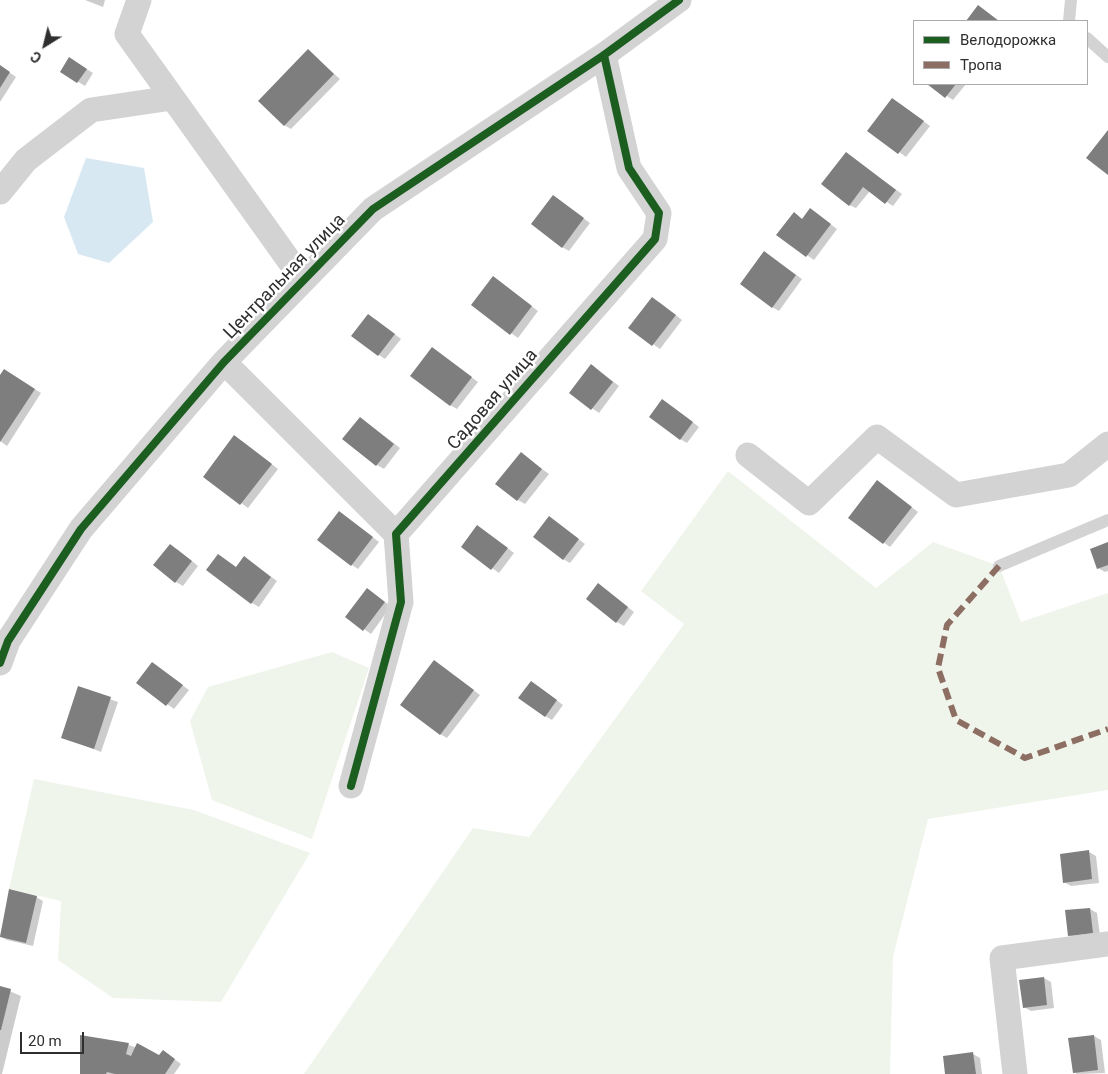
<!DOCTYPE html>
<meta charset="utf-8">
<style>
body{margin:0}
#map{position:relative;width:1108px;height:1074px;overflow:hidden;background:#fff;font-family:Roboto,sans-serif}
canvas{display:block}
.legend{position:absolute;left:913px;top:20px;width:175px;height:65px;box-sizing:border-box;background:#fff;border:1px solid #ababab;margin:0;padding:6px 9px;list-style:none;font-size:15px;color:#2e2e2e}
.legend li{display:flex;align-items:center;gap:10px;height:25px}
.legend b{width:25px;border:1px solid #ababab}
.north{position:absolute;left:20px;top:20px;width:50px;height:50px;-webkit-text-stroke:4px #fff;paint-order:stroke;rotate:216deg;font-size:14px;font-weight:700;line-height:20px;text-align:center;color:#2e2e2e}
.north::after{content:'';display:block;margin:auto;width:18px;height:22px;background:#2e2e2e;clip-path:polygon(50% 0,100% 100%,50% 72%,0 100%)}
.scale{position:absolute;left:20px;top:1032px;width:64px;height:22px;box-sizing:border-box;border:2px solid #2e2e2e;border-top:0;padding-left:6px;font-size:15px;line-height:18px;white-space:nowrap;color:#2e2e2e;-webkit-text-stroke:4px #fff;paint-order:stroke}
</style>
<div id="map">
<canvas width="1108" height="1074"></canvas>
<ul class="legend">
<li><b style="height:6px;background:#1b5e20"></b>Велодорожка</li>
<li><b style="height:6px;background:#8d6e63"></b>Тропа</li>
</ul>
<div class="north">С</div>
<div class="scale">20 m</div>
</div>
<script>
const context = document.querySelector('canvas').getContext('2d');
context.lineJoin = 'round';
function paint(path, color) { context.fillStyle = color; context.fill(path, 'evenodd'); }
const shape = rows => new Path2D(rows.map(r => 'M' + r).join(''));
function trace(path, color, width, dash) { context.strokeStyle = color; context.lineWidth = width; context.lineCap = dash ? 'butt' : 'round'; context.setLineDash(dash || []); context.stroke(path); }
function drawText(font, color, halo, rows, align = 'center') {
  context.font = font + ' Roboto,sans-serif'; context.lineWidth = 5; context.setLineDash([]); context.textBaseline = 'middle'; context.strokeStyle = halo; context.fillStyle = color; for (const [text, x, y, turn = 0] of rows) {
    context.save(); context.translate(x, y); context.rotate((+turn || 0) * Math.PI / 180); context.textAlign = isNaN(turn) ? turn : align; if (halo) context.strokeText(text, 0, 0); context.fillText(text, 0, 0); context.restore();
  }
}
paint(shape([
 [728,471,876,588,933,542,999,566,1021,622,1108,593,1108,790,928,819,893,957,890,1074,304,1074,473,828,529,837,684,624,641,591],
 [332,652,369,668,312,839,212,800,190,721,208,687],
 [34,779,194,810,310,853,221,1002,113,998,58,960,61,901,9,889]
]), '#f0f5ec');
paint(shape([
 [86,158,144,168,153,222,109,263,78,254,64,217]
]), '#d8e8f2');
paint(shape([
 [85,0,105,0,103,7],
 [308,51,340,79,291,129,284,125],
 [77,63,93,73,85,86,62,72],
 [0,66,16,77,0,102],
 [929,84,966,84,953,100],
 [899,103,930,126,906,157,869,130],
 [846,153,902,194,893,206,870,191,856,208,849,205],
 [553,196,590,223,569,251,562,247],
 [817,214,837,229,814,260,778,235,801,218,803,220],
 [771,257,802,279,779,311,772,307],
 [500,282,538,311,518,338,472,305],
 [659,302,682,320,660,349,630,328],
 [375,319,401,339,385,359,379,355],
 [433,349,478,382,457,409,450,405],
 [598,370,619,386,599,413,570,393],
 [11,374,41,393,7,446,0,441,0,377],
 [670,405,699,427,687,443,680,439],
 [367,423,400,448,384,469,377,465],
 [242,441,278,469,248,508,205,477],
 [521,454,549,474,525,504,518,500],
 [884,486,918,512,890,547,850,518],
 [346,517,379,542,358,569,352,565],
 [549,517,585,544,570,563,563,559],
 [484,531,514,553,499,573,462,546],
 [1108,544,1108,571,1105,572,1098,568],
 [177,549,198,566,183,586,176,582],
 [251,562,277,581,259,607,252,603,237,568],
 [605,589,634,612,624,626,617,622],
 [367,590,391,606,371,634,347,617],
 [153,663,189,690,174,709,138,683],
 [441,666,480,695,447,738,440,734],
 [538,686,563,705,552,720,545,716],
 [79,688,118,702,101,752,63,737],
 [1089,852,1096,856,1099,883,1071,886,1064,882],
 [10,891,36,897,43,901,33,946,7,940,0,936],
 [1090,909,1097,913,1100,936,1076,939,1069,935],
 [1044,978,1051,982,1054,1008,1031,1011,1024,1007],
 [0,987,21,996,2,1074,0,1074],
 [1094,1036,1101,1040,1105,1073,1077,1074,1074,1072],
 [82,1037,129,1045,159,1056,170,1056,181,1064,174,1074,81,1074],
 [973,1054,980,1058,982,1074,947,1074]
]), '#0003');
paint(shape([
 [978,5,999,21,966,21],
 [308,49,334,74,284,126,258,101],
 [69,57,87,69,77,83,60,72],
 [0,65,10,72,0,88],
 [927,84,956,84,945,98],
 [892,98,924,121,898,154,867,131],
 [1108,130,1108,175,1086,158],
 [846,152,896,190,885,204,863,187,849,206,821,184],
 [553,195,584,218,562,248,531,224],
 [810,208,831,224,806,257,776,235,794,212,802,219],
 [764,251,796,275,772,308,740,284],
 [493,276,532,306,510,335,471,305],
 [652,297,676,315,652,346,628,328],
 [368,314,395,334,378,356,351,336],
 [432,347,472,377,450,406,410,376],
 [591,364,613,382,591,410,569,393],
 [4,369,35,389,0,442,0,375],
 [662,399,693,422,680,440,649,417],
 [360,417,394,444,376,466,342,439],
 [234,435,272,464,240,505,203,477],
 [521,452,542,469,517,501,495,484],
 [877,480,912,507,883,544,848,518],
 [339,511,373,537,351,566,317,540],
 [549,516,579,539,563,560,533,537],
 [477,525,508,548,491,570,461,547],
 [1108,542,1108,565,1097,569,1090,549],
 [170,544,192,561,175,583,153,565],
 [218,554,236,567,244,556,271,577,251,604,206,570],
 [598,583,628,607,616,623,586,599],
 [367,588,385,602,363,631,345,617],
 [434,660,474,690,440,735,400,705],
 [152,662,183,685,166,706,136,683],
 [531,681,557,700,545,717,518,698],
 [78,686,111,697,94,749,61,738],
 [1089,850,1092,879,1063,883,1060,854],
 [9,889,37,896,26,943,0,937],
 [1090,908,1093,933,1068,936,1065,910],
 [1044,977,1047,1005,1023,1008,1019,980],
 [0,986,11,989,1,1030,0,1030],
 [80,1035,129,1043,126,1054,131,1056,137,1043,159,1055,163,1050,175,1059,165,1074,115,1074,107,1072,106,1074,80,1074],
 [1094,1035,1098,1070,1073,1073,1068,1038],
 [973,1052,976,1074,945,1074,943,1056]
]), '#7e7e7e');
trace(shape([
 [1069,21,1071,0],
 [1087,38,1108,57],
 [999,566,1108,520]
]), '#d3d3d3', 12);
trace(shape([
 [139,0,127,34,303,280],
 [0,192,26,160,91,110,172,98],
 [224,362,396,534],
 [748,455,809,503,877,437,956,495,1069,475,1108,444],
 [0,663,8,641,81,529,224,362,373,209,604,55,679,0],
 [351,786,401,602,396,534,655,239,659,213,629,168,604,55],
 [1015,1074,1002,958,1108,944]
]), '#d3d3d3', 25);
trace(shape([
 [999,566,947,625,938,668,956,720,1025,758,1108,729]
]), '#8d6e63', 6, [12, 6]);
trace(shape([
 [0,663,8,641,81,529,224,362,373,209,604,55,679,0],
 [351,786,401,602,396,534,655,239,659,213,629,168,604,55]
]), '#1b5e20', 8);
drawText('18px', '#2e2e2e', '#fff', [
 ["Центральная улица",285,277,-46],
 ["Садовая улица",493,400,-49]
]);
</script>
